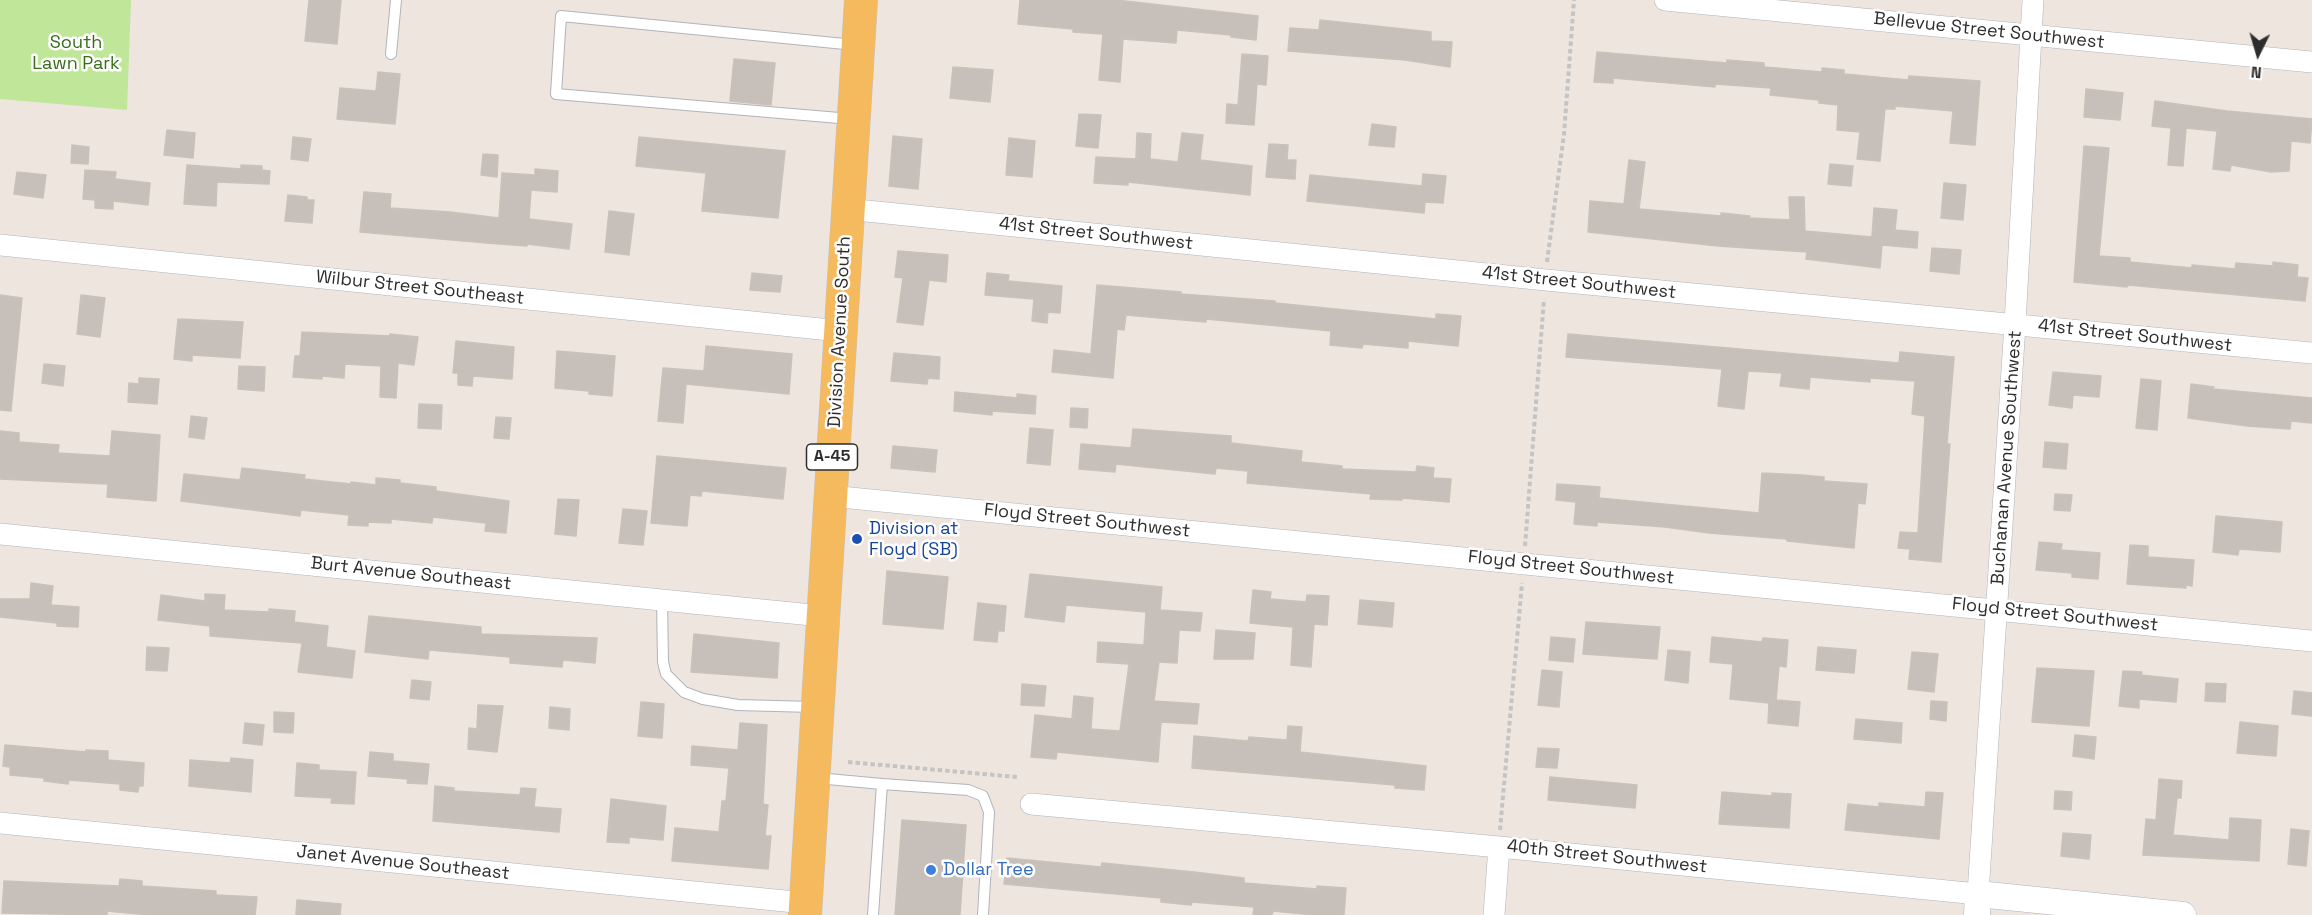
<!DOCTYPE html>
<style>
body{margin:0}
#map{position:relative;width:2312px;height:915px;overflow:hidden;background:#eee5df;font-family:"Space Grotesk",sans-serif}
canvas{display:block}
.north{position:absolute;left:2228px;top:24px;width:60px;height:60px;-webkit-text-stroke:4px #fff;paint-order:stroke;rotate:185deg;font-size:16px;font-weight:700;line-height:24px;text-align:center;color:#2d2d2d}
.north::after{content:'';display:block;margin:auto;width:21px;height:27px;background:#2d2d2d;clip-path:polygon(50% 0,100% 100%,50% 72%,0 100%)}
</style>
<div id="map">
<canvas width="2312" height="915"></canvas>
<div class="north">N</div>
</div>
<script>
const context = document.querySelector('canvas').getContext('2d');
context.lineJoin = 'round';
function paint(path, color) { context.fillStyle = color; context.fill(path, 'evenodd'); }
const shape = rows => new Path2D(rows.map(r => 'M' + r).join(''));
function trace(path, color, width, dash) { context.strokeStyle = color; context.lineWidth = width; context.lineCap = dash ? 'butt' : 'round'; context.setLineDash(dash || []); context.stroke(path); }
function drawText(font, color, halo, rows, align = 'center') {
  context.font = font + ' "Space Grotesk",sans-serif'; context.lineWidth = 5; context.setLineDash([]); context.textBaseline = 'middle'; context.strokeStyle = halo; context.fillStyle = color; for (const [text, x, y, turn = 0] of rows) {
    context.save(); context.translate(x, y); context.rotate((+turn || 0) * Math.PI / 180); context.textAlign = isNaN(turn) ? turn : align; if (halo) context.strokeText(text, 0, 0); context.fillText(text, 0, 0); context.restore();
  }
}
paint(shape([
 [0,0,131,0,127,110,0,99]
]), '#c0e69a');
const building = shape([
 [309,0,341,0,337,44,305,41,309,0],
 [1020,0,1116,0,1258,16,1256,40,1231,37,1231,35,1177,30,1176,43,1123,39,1120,82,1099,80,1103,34,1073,32,1073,29,1018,24,1020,0],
 [1320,20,1431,32,1431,41,1452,42,1450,67,1405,60,1288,51,1290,28,1319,30,1320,20],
 [1597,52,1727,63,1727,60,1764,63,1764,67,1822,72,1822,68,1844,70,1844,74,1908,80,1909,76,1980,81,1975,145,1950,143,1953,111,1895,106,1895,109,1885,109,1880,161,1857,159,1860,132,1837,130,1838,105,1819,103,1819,100,1770,95,1771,88,1715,84,1715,87,1613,78,1613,83,1594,82,1597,52],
 [1242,54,1268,56,1266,85,1257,84,1254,125,1226,123,1227,104,1238,105,1242,54],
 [734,59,775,63,771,105,730,101,734,59],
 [953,67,993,70,990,102,950,98,953,67],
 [378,72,400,74,395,124,337,119,340,88,376,91,378,72],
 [2086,89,2123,93,2120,120,2084,117,2086,89],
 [2155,101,2227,111,2312,119,2310,143,2291,141,2289,171,2271,172,2231,165,2230,171,2213,169,2217,131,2186,128,2183,166,2168,165,2171,128,2152,126,2155,101],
 [1079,114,1101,115,1098,148,1076,146,1079,114],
 [1372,124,1396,127,1394,147,1369,145,1372,124],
 [167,130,195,133,193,158,164,155,167,130],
 [1137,133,1151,134,1150,159,1178,162,1182,133,1203,135,1200,160,1252,166,1250,195,1128,182,1128,185,1094,183,1096,157,1136,159,1137,133],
 [893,136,922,139,918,189,889,186,893,136],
 [293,137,311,139,308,161,291,159,293,137],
 [639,137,785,151,778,218,702,211,706,173,636,166,639,137],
 [1009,138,1035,141,1032,177,1006,175,1009,138],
 [1269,144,1288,145,1287,160,1296,160,1295,179,1266,177,1269,144],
 [72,145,89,147,88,164,71,163,72,145],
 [2084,146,2109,148,2099,256,2130,258,2130,262,2192,268,2192,265,2235,269,2236,263,2273,266,2273,262,2298,265,2297,277,2308,278,2305,301,2128,285,2127,287,2074,282,2084,146],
 [483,154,498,155,497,177,481,175,483,154],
 [1629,160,1645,162,1639,209,1721,216,1721,213,1750,216,1749,218,1790,220,1789,197,1804,197,1805,231,1872,237,1874,208,1897,210,1895,230,1918,232,1917,248,1882,245,1880,268,1806,259,1807,252,1718,246,1588,232,1590,201,1624,204,1629,160],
 [1830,164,1853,166,1851,186,1828,184,1830,164],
 [187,165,241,169,241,165,262,166,262,170,270,171,269,184,217,182,216,206,184,204,187,165],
 [535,169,558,171,557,192,531,190,529,219,572,224,569,249,527,244,527,246,487,243,360,232,364,192,391,194,390,208,450,212,499,218,502,173,535,175,535,169],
 [85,170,116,172,115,179,150,183,148,205,113,201,113,209,95,208,95,200,83,199,85,170],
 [17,172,46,175,43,198,14,194,17,172],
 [1423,174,1446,176,1443,203,1425,202,1424,213,1307,201,1310,175,1422,186,1423,174],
 [1944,183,1966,185,1963,220,1941,218,1944,183],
 [288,195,307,197,307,200,314,200,312,223,285,221,288,195],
 [609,211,634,214,629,255,605,252,609,211],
 [1932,248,1961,250,1959,274,1930,271,1932,248],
 [898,251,948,255,946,282,929,280,923,325,897,322,903,278,895,277,898,251],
 [752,273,782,276,780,292,750,290,752,273],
 [987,273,1009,275,1008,281,1062,286,1060,313,1048,312,1047,323,1032,321,1034,299,985,295,987,273],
 [1097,285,1181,292,1181,294,1275,301,1275,303,1436,319,1436,314,1461,316,1458,346,1408,341,1408,348,1363,344,1362,348,1330,345,1331,331,1206,319,1206,322,1126,315,1124,330,1117,329,1113,378,1052,372,1054,350,1091,354,1097,285],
 [0,295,22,298,11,411,0,410,0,295],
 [81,295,105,298,100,337,77,334,81,295],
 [178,319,243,322,240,358,192,355,192,361,174,359,178,319],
 [302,332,390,336,390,334,418,337,414,365,398,363,396,398,380,397,381,366,345,364,344,378,322,376,322,379,293,377,295,356,300,356,302,332],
 [1568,334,1899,363,1900,352,1954,357,1947,444,1950,444,1941,562,1909,559,1910,549,1898,548,1900,532,1918,533,1925,416,1912,414,1915,381,1870,378,1870,382,1810,377,1809,389,1780,386,1782,373,1748,371,1744,409,1718,406,1722,369,1566,357,1568,334],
 [456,341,514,347,512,379,473,376,472,386,458,385,458,373,453,373,456,341],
 [706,346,792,354,789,394,686,384,683,423,658,421,663,368,704,371,706,346],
 [557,351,615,356,612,396,589,394,589,391,555,388,557,351],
 [894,353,940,357,939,379,928,378,927,384,891,381,894,353],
 [44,364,65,366,63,386,42,383,44,364],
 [239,366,265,367,264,391,238,389,239,366],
 [2053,372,2101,376,2099,397,2073,395,2072,408,2049,405,2053,372],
 [139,378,159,379,157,404,128,402,129,383,139,384,139,378],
 [2141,379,2161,381,2157,430,2136,428,2141,379],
 [2191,384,2214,387,2213,389,2312,398,2312,423,2291,421,2290,429,2247,426,2188,418,2191,384],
 [955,392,1017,398,1017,394,1036,396,1035,414,992,411,992,415,954,411,955,392],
 [419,404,442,405,441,429,418,428,419,404],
 [1071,408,1088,409,1087,428,1070,427,1071,408],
 [191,416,207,418,204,439,189,437,191,416],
 [496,417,511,418,509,439,494,438,496,417],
 [1030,428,1053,430,1050,465,1027,463,1030,428],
 [1133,429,1231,436,1231,443,1302,451,1301,462,1342,466,1342,469,1416,472,1417,466,1434,468,1433,478,1451,479,1449,502,1402,498,1402,500,1370,499,1371,494,1247,483,1248,471,1216,468,1215,474,1116,464,1115,472,1079,469,1081,444,1131,448,1133,429],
 [0,431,19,433,19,442,59,445,58,453,110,456,112,431,160,435,156,501,107,497,108,484,0,479,0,431],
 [2045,442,2068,444,2066,469,2043,467,2045,442],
 [893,446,937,450,935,472,891,468,893,446],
 [657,456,786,468,783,499,702,491,701,496,690,495,687,526,651,523,657,456],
 [242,468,305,475,304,479,351,484,351,482,376,485,376,478,400,480,400,483,436,487,436,491,509,501,506,533,485,531,486,523,433,517,432,523,391,519,391,523,368,522,368,526,348,525,349,515,301,510,300,516,181,501,184,474,240,480,242,468],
 [1762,473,1802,475,1824,477,1824,481,1867,484,1865,504,1858,503,1854,548,1787,541,1787,539,1709,533,1665,527,1597,522,1597,526,1574,524,1576,502,1556,500,1557,484,1600,487,1599,498,1759,513,1762,473],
 [2055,494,2072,495,2070,511,2054,510,2055,494],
 [558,499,579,500,576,536,555,534,558,499],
 [623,509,647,511,643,545,619,543,623,509],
 [2216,516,2282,522,2280,552,2239,549,2238,555,2213,552,2216,516],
 [2039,542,2062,544,2061,550,2100,553,2098,579,2072,577,2072,573,2036,570,2039,542],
 [2130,545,2148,546,2148,557,2194,560,2192,586,2186,585,2186,588,2127,584,2130,545],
 [887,571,948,577,943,629,883,624,887,571],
 [1030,574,1162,587,1160,610,1202,613,1200,631,1179,630,1177,663,1159,662,1154,701,1199,704,1197,724,1161,722,1158,762,1057,752,1056,759,1031,757,1035,715,1072,719,1074,696,1093,698,1091,729,1120,731,1129,664,1097,662,1098,642,1144,645,1146,612,1066,605,1064,622,1025,617,1030,574],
 [31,583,53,586,51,605,79,607,78,627,57,626,57,623,0,617,0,599,30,599,31,583],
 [1253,590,1271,592,1270,599,1306,602,1307,595,1329,596,1327,625,1314,624,1311,667,1291,665,1293,627,1250,623,1253,590],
 [205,594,225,595,224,610,269,612,269,609,295,611,294,622,328,626,326,647,355,651,352,678,298,672,302,643,210,636,210,626,158,620,161,595,205,601,205,594],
 [1360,600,1394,603,1392,627,1358,624,1360,600],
 [978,603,1006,606,1004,631,998,631,997,642,974,640,978,603],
 [369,616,481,627,481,634,597,638,595,663,563,660,562,667,510,663,510,657,429,650,428,659,365,652,369,616],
 [1586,622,1660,627,1657,659,1583,654,1586,622],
 [1216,630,1255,633,1253,659,1214,659,1216,630],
 [694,634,779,643,777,678,691,672,694,634],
 [1551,637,1575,639,1573,662,1549,660,1551,637],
 [1712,637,1762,642,1763,638,1788,640,1786,667,1779,666,1776,700,1800,702,1798,726,1768,723,1769,703,1730,699,1733,664,1710,662,1712,637],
 [147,647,169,648,167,671,146,670,147,647],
 [1818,647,1856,650,1854,673,1816,670,1818,647],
 [1668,650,1690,652,1688,683,1665,680,1668,650],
 [1912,652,1938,654,1934,692,1908,689,1912,652],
 [2037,668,2094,671,2089,726,2032,722,2037,668],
 [1542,670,1562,672,1559,707,1538,705,1542,670],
 [2123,671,2142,672,2141,675,2178,679,2176,702,2139,699,2139,708,2119,706,2123,671],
 [412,680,431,682,429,700,410,698,412,680],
 [2206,683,2226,684,2225,702,2205,701,2206,683],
 [1022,684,1046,686,1044,706,1021,705,1022,684],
 [2294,691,2312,693,2312,716,2292,714,2294,691],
 [1931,701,1947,702,1946,721,1930,719,1931,701],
 [641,702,664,704,662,738,638,736,641,702],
 [478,705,503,706,497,752,468,749,469,728,477,729,478,705],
 [550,707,570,709,569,730,549,728,550,707],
 [274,712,294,713,293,733,274,732,274,712],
 [1856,719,1902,723,1901,743,1854,739,1856,719],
 [2240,722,2278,726,2276,756,2237,753,2240,722],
 [245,723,264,725,262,745,243,743,245,723],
 [740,723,767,725,763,804,768,805,765,836,771,836,768,869,672,861,675,828,719,832,722,801,726,801,729,768,691,765,692,746,738,750,740,723],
 [1288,726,1302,727,1300,752,1426,766,1424,790,1395,788,1395,785,1192,768,1194,736,1248,741,1249,737,1287,740,1288,726],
 [2075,735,2096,737,2094,759,2073,756,2075,735],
 [5,745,86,752,86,750,108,751,108,760,144,763,143,786,139,786,138,792,120,790,120,784,69,780,68,784,44,781,44,778,10,775,10,767,3,766,5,745],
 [1538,748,1559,749,1557,768,1536,767,1538,748],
 [370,752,393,754,393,761,429,764,427,784,407,783,408,779,368,776,370,752],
 [231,758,253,760,251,792,189,786,190,760,230,763,231,758],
 [297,763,319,765,319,770,356,772,354,804,331,803,332,798,295,796,297,763],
 [1550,777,1637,785,1635,808,1548,800,1550,777],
 [2159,779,2182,781,2181,798,2177,798,2173,835,2229,840,2230,818,2261,820,2259,861,2143,855,2146,819,2156,820,2159,779],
 [435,786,454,788,454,791,520,795,521,788,536,789,534,807,561,809,559,832,433,821,435,786],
 [2055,791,2072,792,2071,810,2054,809,2055,791],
 [1722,792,1772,796,1772,793,1791,794,1789,828,1719,824,1722,792],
 [1926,792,1943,793,1939,839,1845,830,1848,804,1879,807,1879,803,1925,807,1926,792],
 [611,799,666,806,663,840,629,837,629,843,607,842,611,799],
 [902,820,966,825,960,915,895,915,902,820],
 [2291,829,2309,831,2306,866,2288,864,2291,829],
 [2063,833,2091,835,2089,859,2061,856,2063,833],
 [1007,858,1101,867,1102,863,1194,872,1244,878,1244,883,1317,889,1317,886,1346,888,1344,915,1314,915,1273,911,1272,915,1253,915,1254,907,1192,902,1191,905,1161,902,1161,898,1004,884,1007,858],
 [120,879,142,881,142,886,216,891,216,895,257,897,255,915,149,915,107,911,107,915,2,913,4,881,119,886,120,879],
 [297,900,341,904,340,915,296,915,297,900]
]);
paint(building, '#c7c0ba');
trace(building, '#cac1b8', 1.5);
const service = shape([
 [391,54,396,0],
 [851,119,556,94,561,16,855,45],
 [662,599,663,662,666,674,684,692,703,699,738,705,813,707],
 [817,778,882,784],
 [873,915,882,784,968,790,983,796,989,812,983,915]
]);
const minor = shape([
 [1665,0,2312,62],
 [847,209,1546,280,2312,353],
 [0,245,840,331],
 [830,496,2312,641],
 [0,534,822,616],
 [1031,804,1499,847,1978,894,2015,324,2033,0],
 [0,823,805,903],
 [1494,915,1499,847]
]);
const tertiary = shape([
 [1977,915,1978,894,2183,915]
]);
const primary = shape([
 [805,915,861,0]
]);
trace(service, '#afb4bd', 12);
trace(minor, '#afb4bd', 22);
trace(tertiary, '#afb4bd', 27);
trace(primary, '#c4c4c4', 34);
trace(shape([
 [1547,262,1564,134,1574,0],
 [1525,546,1544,299],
 [848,762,1017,777],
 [1500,830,1522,583]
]), '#c4c4c4', 4, [4.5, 3]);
trace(service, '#fff', 10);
trace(minor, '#fff', 21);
trace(tertiary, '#fff', 26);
trace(primary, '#f5ba5d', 33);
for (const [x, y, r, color] of [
 [857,539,6,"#1a4fb4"],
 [931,870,6,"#3f7fe0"]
]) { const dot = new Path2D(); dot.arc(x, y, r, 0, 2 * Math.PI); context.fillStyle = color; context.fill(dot); trace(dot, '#fff', 2); }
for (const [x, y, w] of [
 [832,457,51]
]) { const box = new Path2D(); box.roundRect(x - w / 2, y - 13, w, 26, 4.5); context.fillStyle = '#fff'; context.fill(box); trace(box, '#2d2d2d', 1.5); }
drawText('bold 16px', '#2d2d2d', null, [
 ["A-45",832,457]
]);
drawText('18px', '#2d2d2d', '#fff', [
 ["Bellevue Street Southwest",1989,31,6],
 ["41st Street Southwest",1096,234,6],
 ["41st Street Southwest",1579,283,6],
 ["Wilbur Street Southeast",420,288,6],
 ["Division Avenue South",840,332,-87],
 ["41st Street Southwest",2135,336,6],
 ["Buchanan Avenue Southwest",2007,458,-86],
 ["Floyd Street Southwest",1087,521,6],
 ["Floyd Street Southwest",1571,568,6],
 ["Burt Avenue Southeast",411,574,6],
 ["Floyd Street Southwest",2055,615,6],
 ["40th Street Southwest",1607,857,6],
 ["Janet Avenue Southeast",403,863,6]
]);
drawText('18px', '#376d19', '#fff', [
 ["South",76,43],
 ["Lawn Park",76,64]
]);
drawText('18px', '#164399', '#fff', [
 ["Division at",869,529],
 ["Floyd (SB)",869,550]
], 'left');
drawText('18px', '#366cbe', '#fff', [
 ["Dollar Tree",943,870]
], 'left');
</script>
